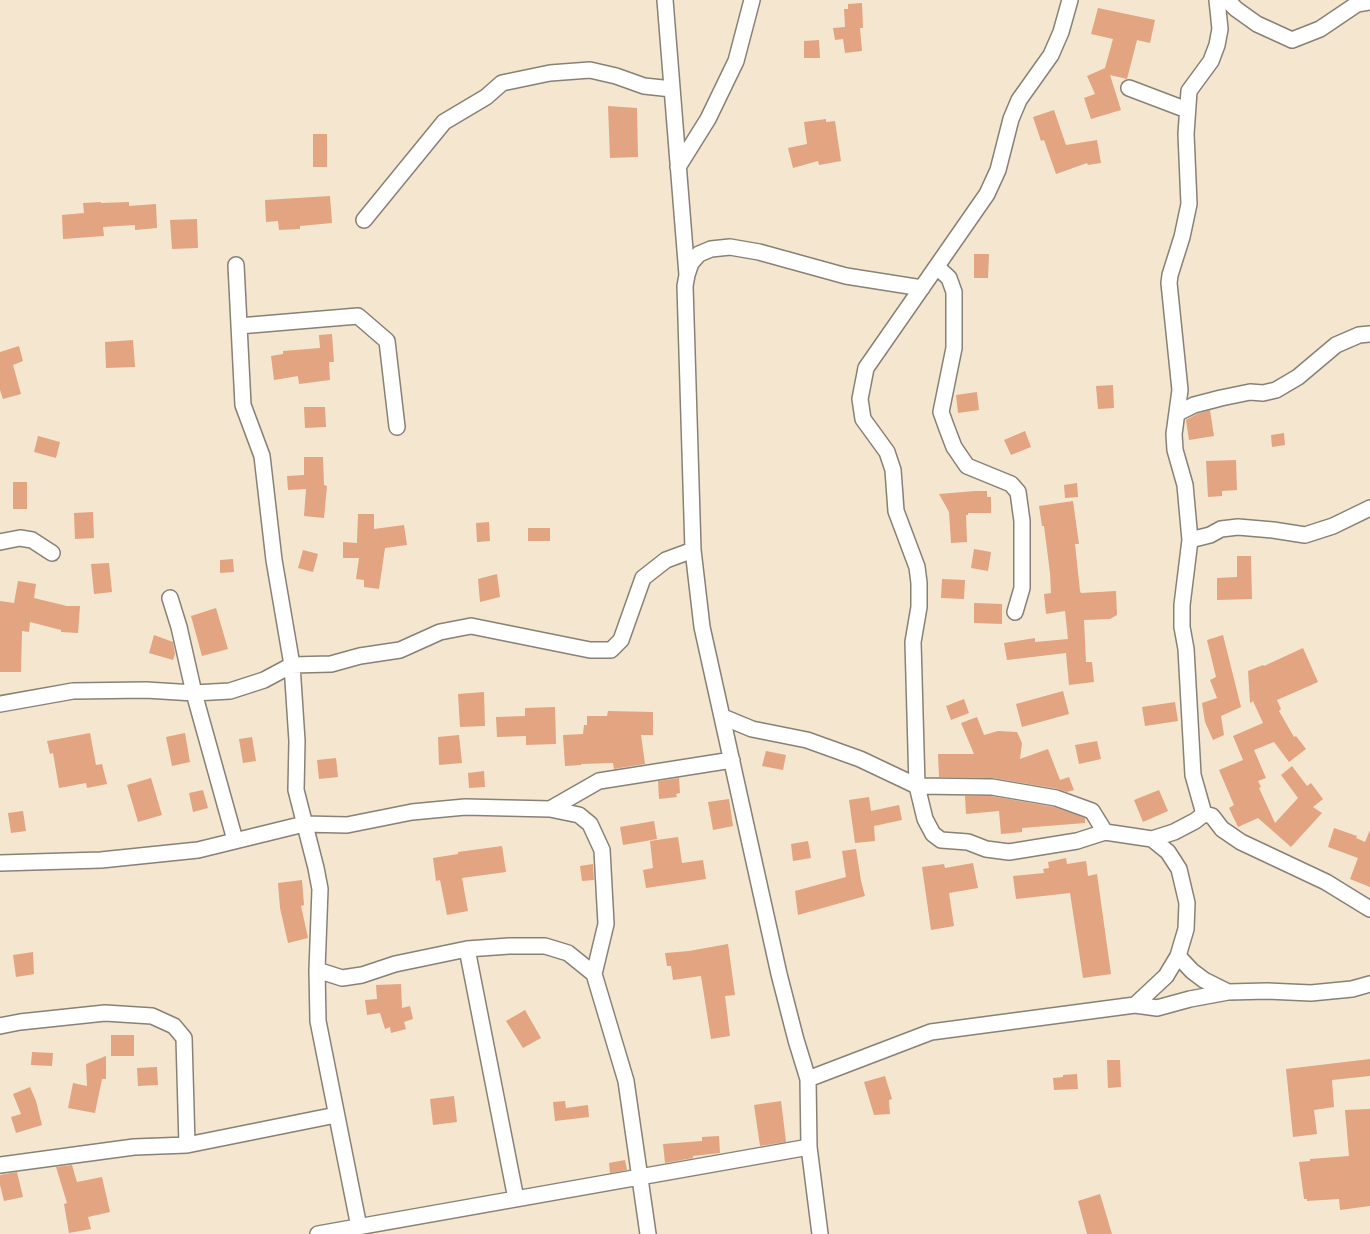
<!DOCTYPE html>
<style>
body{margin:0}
canvas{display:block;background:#f5e6cf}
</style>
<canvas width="1370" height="1234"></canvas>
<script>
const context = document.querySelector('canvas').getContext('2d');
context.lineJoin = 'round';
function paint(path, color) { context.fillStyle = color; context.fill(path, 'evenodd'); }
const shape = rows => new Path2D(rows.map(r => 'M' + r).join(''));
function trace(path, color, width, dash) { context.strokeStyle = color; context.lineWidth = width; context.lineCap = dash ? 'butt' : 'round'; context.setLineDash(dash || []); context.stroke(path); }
paint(shape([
 [862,3,863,28,860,28,862,51,845,53,843,39,835,40,833,28,845,27,844,9,848,9,848,4],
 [1098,8,1155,20,1150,43,1137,40,1127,79,1110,75,1121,110,1091,119,1084,98,1095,94,1087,76,1105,68,1113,39,1091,34],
 [819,40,820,58,804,58,804,41],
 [608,106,637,108,638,157,610,158],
 [1054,110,1066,145,1097,140,1101,163,1088,165,1087,163,1056,174,1044,140,1041,141,1033,117],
 [826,119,826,122,835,121,841,161,819,165,818,161,793,168,788,148,807,144,804,122],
 [313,134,327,134,327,167,313,167],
 [330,196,332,223,300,226,300,229,279,230,278,221,266,222,265,200],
 [101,202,101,203,129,202,129,206,156,204,157,228,135,230,135,225,103,227,104,236,63,239,62,215,84,213,83,203],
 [197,219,198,248,172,249,170,220],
 [974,254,989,254,988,278,974,278],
 [332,334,334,362,329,362,330,380,299,384,298,376,274,380,271,356,283,354,283,351,320,348,319,335],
 [133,340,135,367,106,368,105,342],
 [19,346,23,361,13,365,21,394,3,399,0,390,0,352],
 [1113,385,1114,408,1098,409,1096,386],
 [977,392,979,410,958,413,956,395],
 [304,407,325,407,326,427,305,428],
 [1210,410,1214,436,1189,440,1186,420,1197,414],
 [1025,431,1031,447,1011,455,1004,440],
 [1284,433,1285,445,1272,447,1271,435],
 [38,436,60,442,56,458,34,452],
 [304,457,323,457,324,485,327,486,324,518,304,516,306,489,288,490,287,476,304,475],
 [1236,460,1237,490,1222,491,1222,496,1208,497,1206,461],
 [13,482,27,482,27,509,13,509],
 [1077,483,1078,497,1065,498,1064,485],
 [975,491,987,491,987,497,991,497,991,513,968,513,968,515,966,515,967,542,951,543,949,512,939,494],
 [1073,501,1079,544,1075,544,1080,591,1081,593,1116,591,1117,615,1110,619,1084,620,1086,662,1092,662,1094,682,1069,685,1066,653,1007,660,1004,643,1035,638,1035,642,1068,639,1065,611,1046,614,1044,594,1051,593,1050,573,1044,526,1042,526,1039,506],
 [93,512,94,538,75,539,74,513],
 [358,514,374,514,374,529,404,525,407,545,385,548,379,589,364,587,364,580,356,579,359,558,343,558,343,542,357,543],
 [489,522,490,541,477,542,476,523],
 [528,528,550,528,550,541,528,541],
 [974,549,991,552,988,571,971,568],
 [303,550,318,554,313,572,298,568],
 [1237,556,1251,556,1252,599,1217,600,1217,578,1237,577],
 [233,559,234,572,220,573,220,560],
 [109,563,112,592,94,594,91,564],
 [497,574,500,597,480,602,478,579],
 [942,579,965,580,964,599,941,598],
 [18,581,36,584,34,598,67,606,80,606,78,633,61,632,61,630,30,622,29,632,22,631,21,672,0,672,0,601,14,603],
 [974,603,1002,604,1002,624,974,623],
 [216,608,228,649,202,656,191,616],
 [154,635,173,642,175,654,173,660,149,653],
 [1223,635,1241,707,1221,716,1224,735,1213,740,1205,722,1202,703,1217,698,1210,680,1216,677,1207,640],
 [1303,648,1318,682,1277,700,1281,709,1279,711,1294,737,1296,736,1306,749,1289,762,1274,742,1254,750,1266,778,1258,781,1261,787,1259,788,1275,823,1298,798,1281,775,1292,766,1307,786,1311,783,1323,799,1313,807,1322,813,1291,847,1258,818,1238,827,1229,808,1234,805,1219,770,1243,760,1233,736,1263,723,1253,701,1250,703,1248,671,1263,665,1264,666],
 [1063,691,1069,714,1022,727,1016,704],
 [484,692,485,726,460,727,458,694],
 [964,699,969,713,951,720,946,706],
 [1175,702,1178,721,1145,726,1142,707],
 [555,707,556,744,526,745,526,736,497,737,496,717,525,716,525,708],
 [608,711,653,712,653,735,641,735,645,764,614,769,613,763,581,764,581,765,565,766,563,735,583,734,584,725,587,725,587,716,607,716],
 [977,717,984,735,998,731,1017,732,1022,743,1020,759,1048,749,1060,780,1069,777,1074,790,1067,792,1058,789,993,778,939,777,938,754,974,754,961,723],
 [90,733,96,765,102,764,107,784,87,788,86,783,59,788,53,753,50,754,47,741],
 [185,733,190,762,172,766,166,737],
 [459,735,462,763,439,765,438,737],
 [252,737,256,761,243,763,239,739],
 [1097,741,1101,759,1079,764,1075,745],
 [766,751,786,755,783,770,762,766],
 [336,758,338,777,319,779,317,760],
 [484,771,485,787,469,788,468,773],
 [151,778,162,815,138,822,127,785],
 [679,778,680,793,676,794,677,797,659,799,658,781],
 [203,790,208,808,193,812,189,793],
 [1159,790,1168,811,1143,822,1134,800],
 [965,796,991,796,1054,807,1085,818,1085,823,1022,828,1022,832,1001,834,999,811,966,814],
 [869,797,871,811,899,805,902,820,874,826,875,841,855,843,849,800],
 [729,799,733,826,713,830,708,802],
 [23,811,26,831,11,833,8,813],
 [654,821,657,839,623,845,620,827],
 [1334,828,1357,836,1356,838,1365,842,1370,830,1370,887,1350,879,1358,858,1328,847],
 [678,837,682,863,703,860,706,879,646,888,643,870,653,868,650,841],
 [808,841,811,858,793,861,791,844],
 [502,846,506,872,462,878,468,911,447,915,440,880,436,881,433,858,458,854,458,852],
 [856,849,861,881,865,896,798,915,795,891,846,877,842,851],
 [1066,858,1067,864,1086,861,1088,876,1097,874,1111,974,1083,978,1070,893,1016,899,1013,876,1044,873,1043,869,1049,868,1048,862],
 [973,863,978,888,949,893,954,926,931,930,922,867,944,864,945,868],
 [593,864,594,880,582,881,580,866],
 [302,880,304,905,301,906,308,938,288,943,280,908,278,883],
 [728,944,735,995,725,996,730,1036,711,1039,701,976,673,980,671,966,667,966,665,953,689,951],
 [33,952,34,974,16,977,13,955],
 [401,984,402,1008,410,1006,413,1019,404,1022,406,1029,391,1033,390,1027,385,1029,380,1013,367,1015,365,1000,377,999,376,985],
 [525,1010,541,1038,523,1048,506,1021],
 [111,1035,134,1035,134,1056,111,1056],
 [32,1052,53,1053,52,1066,31,1065],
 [106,1056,106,1079,102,1079,95,1113,68,1108,73,1083,87,1086,86,1064],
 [1370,1059,1370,1076,1332,1080,1334,1107,1314,1110,1317,1134,1293,1137,1286,1069],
 [1107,1060,1120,1060,1121,1087,1108,1088],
 [157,1067,158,1085,138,1086,137,1068],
 [1077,1074,1078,1089,1054,1090,1053,1078,1063,1077,1063,1075],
 [885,1076,892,1099,889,1100,890,1114,874,1115,864,1082],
 [30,1087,36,1101,42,1125,16,1133,11,1117,21,1114,13,1094],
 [454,1096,457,1122,433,1125,430,1099],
 [565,1101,566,1108,588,1105,589,1117,555,1121,553,1102],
 [781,1101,786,1142,760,1146,754,1105],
 [1370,1109,1370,1206,1340,1210,1339,1199,1307,1201,1307,1199,1304,1199,1299,1162,1310,1161,1310,1159,1349,1156,1345,1110],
 [719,1136,720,1153,693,1156,693,1158,665,1163,663,1144,702,1141,702,1137],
 [625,1160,627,1170,610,1173,609,1163],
 [72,1165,77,1182,102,1177,110,1212,88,1217,91,1229,69,1233,64,1204,67,1203,56,1167],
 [17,1172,23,1197,4,1201,0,1185,0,1175],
 [1100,1194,1112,1234,1087,1234,1078,1201]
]), '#e3a481');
const minor = shape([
 [665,0,687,275,685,286,693,550,702,627,779,974,796,1040,808,1079],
 [1070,0,1061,32,1051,55,1019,100,1011,119,998,170,987,194,866,368,860,399,863,419,887,452,893,470,896,511,917,567,919,583,919,607,913,642,917,786,925,819,933,834,941,840,968,842,986,849,1009,852,1077,841,1105,832,1152,839,1174,832,1195,821,1204,814],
 [1227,0,1236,9,1257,24,1292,40,1320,29,1357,4,1370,2],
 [1129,88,1187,110],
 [678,167,708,119,736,61,752,0],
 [364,220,444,122,486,97,502,83,550,73,590,70,616,76,644,86,672,89],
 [236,265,243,405,262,456,274,560,292,665,297,741,296,790,316,868,320,889,317,970,318,1021,359,1227],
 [937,267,949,278,954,292,954,348,941,412,946,426,954,447,967,466,1011,484,1018,492,1022,521,1022,588,1015,612],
 [687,275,691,263,699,254,711,249,730,247,759,252,846,276,922,288],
 [239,326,358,316,387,341,397,427],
 [1178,413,1194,405,1221,398,1250,392,1263,393,1276,390,1298,377,1336,345,1359,335,1370,334],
 [1190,540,1210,535,1221,529,1238,527,1273,530,1305,535,1333,526,1370,508],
 [0,542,20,538,32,540,52,553],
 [170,598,179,627,194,693,235,840],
 [0,704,73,691,146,690,194,693,230,691,264,680,292,665,331,664,360,656,400,650,440,632,471,626,590,650,611,650,621,640,643,578,666,560,693,550],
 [723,717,752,729,807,740,860,759,917,786,992,787,1056,798,1092,811,1105,832],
 [550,809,599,781,732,760],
 [1204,814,1193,775,1186,649,1182,627,1182,605,1190,540,1185,485,1175,450,1174,434,1180,390,1169,283,1170,275,1182,237,1189,204,1186,134,1189,91,1211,61,1217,45,1220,29,1217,0],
 [1204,814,1212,816,1222,829,1241,842,1326,882,1370,909],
 [0,863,101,860,198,850,304,824,347,825,412,812,465,807,550,809,579,815,590,824,602,850,606,924,594,974,626,1081,648,1234],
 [467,949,516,1199],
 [1178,956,1192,971,1204,980,1228,992],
 [317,970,342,978,362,975,395,964,467,949,509,946,545,946,568,953,594,974],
 [1135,1005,1166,976,1178,956,1186,929,1187,903,1179,869,1168,852,1152,839],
 [0,1026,20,1022,105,1013,152,1016,174,1026,184,1038,187,1145],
 [0,1165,134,1147,187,1145,336,1115],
 [318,1234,809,1147],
 [820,1234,809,1147,808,1079,931,1032,1135,1005,1157,1008,1190,999,1228,992,1267,991,1311,993,1352,989,1370,984]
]);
trace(minor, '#888176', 18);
trace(minor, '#fff', 15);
</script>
